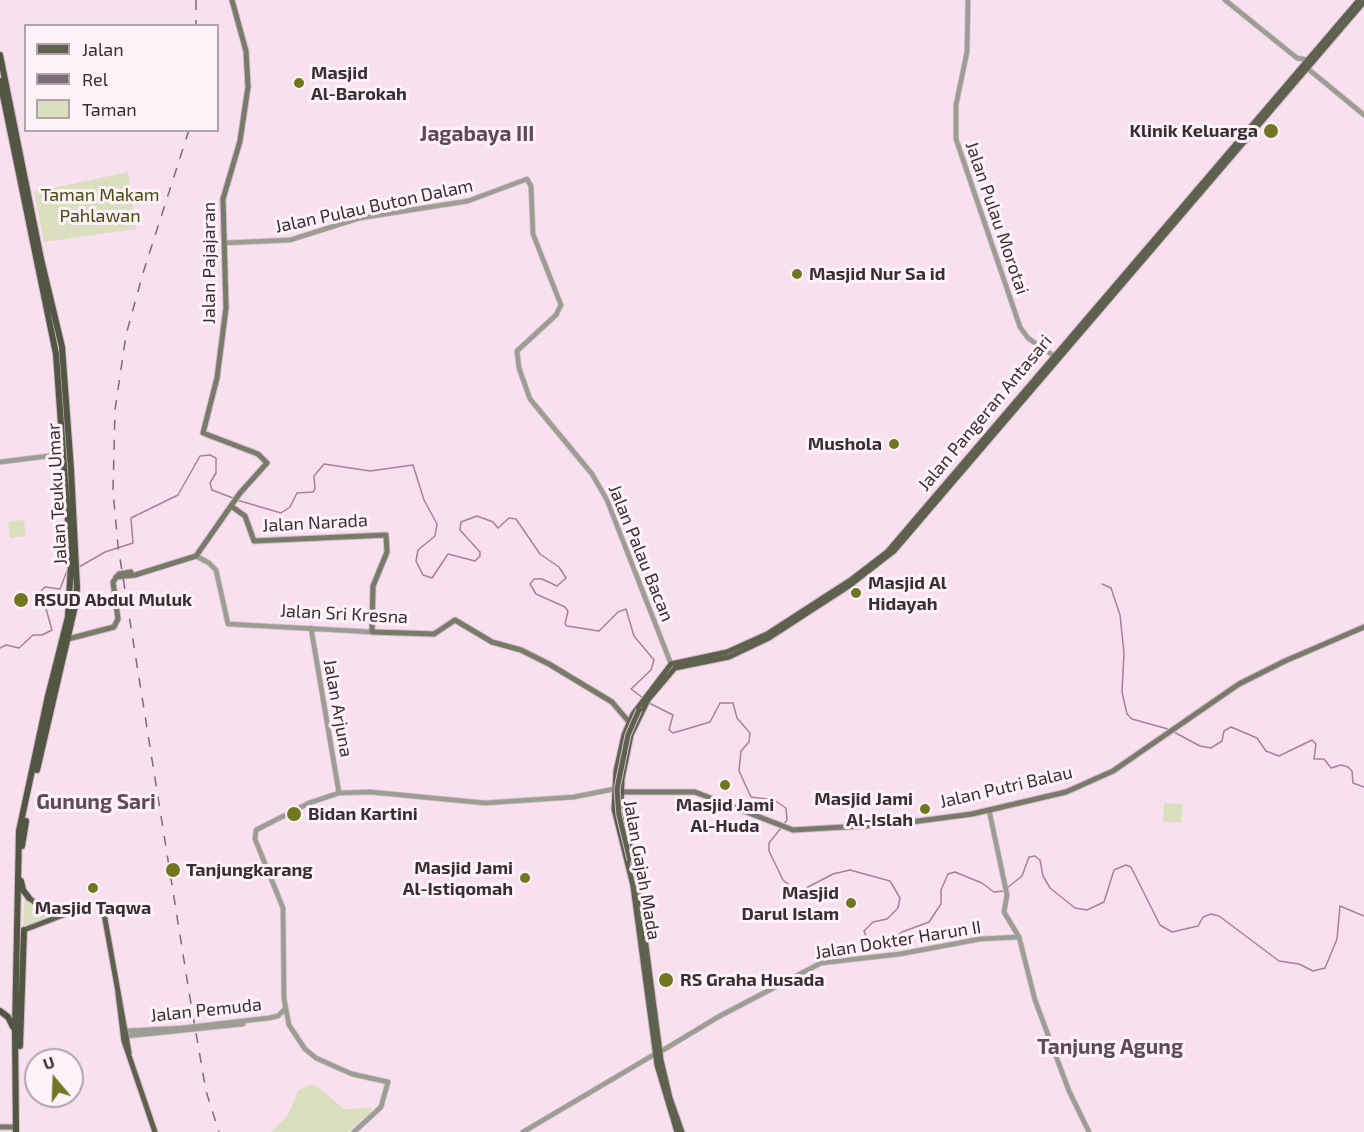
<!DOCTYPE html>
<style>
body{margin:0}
#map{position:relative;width:1364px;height:1132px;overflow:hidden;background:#f9e0ef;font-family:"Exo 2",sans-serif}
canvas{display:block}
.legend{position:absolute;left:24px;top:24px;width:195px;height:108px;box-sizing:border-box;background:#fdf2f8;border:2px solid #aea4aa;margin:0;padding:8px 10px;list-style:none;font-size:18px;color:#382e34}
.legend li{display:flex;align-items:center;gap:12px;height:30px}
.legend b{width:30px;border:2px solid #aea4aa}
.north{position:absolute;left:24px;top:1048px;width:60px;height:60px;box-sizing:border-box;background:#fdf2f8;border:2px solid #aea4aa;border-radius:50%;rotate:341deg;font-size:16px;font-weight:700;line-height:24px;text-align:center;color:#382e34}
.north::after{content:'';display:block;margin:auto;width:21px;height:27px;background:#707720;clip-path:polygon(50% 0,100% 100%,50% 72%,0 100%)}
</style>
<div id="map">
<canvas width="1364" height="1132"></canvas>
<ul class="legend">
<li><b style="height:8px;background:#5e614e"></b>Jalan</li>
<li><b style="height:8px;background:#7a6b74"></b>Rel</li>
<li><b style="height:16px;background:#dadfc0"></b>Taman</li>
</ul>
<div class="north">U</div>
</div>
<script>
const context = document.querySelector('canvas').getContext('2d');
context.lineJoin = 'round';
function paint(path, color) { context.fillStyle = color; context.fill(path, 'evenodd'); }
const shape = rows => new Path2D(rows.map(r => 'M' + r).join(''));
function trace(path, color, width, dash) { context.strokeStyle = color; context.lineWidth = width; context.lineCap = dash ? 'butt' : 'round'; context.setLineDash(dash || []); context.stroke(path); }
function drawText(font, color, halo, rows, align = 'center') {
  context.font = font + ' "Exo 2",sans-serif'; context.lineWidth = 6; context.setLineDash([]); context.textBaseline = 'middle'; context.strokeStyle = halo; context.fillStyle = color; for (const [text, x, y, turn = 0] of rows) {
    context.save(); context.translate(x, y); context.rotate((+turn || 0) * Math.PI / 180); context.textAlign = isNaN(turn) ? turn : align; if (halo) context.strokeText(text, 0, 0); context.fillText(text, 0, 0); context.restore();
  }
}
paint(shape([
 [128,172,136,229,44,242,34,192],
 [24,520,26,536,10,538,8,522],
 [1164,803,1183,804,1181,823,1163,822],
 [25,896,48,918,23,928,23,920],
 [309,1085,317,1086,344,1109,372,1108,370,1113,348,1132,271,1132,288,1115,298,1091]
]), '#dadfc0');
trace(shape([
 [237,500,281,513,290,507,297,493,313,492,315,489,314,476,324,464,370,471,413,465,424,500,437,524,435,536,418,550,416,561,423,575,432,578,448,554,475,561,480,556,480,552,460,530,461,522,477,516,493,522,498,528,509,518,516,519,540,554,559,567,566,578,557,586,542,579,534,579,530,584,536,594,565,607,568,611,565,624,567,626,599,631,618,612,626,609,634,636,654,660,651,670,631,689,643,698],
 [79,567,105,552,133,543,131,518,178,495,200,456,210,455,216,458,216,473,210,483,212,490,233,498],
 [1102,584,1111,588,1120,615,1124,653,1122,692,1127,714,1132,719,1168,729],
 [0,648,6,645,19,648,33,635,42,635,52,630,41,591,45,587,60,589,67,571],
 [649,703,673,715,669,730,673,733,710,722,720,703,733,703,737,718,750,733,749,742,741,751,739,771,751,797,774,800,786,808,787,820,784,824],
 [1172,731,1200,746,1211,748,1222,741,1224,731,1231,727,1257,738,1266,751,1279,756,1312,740,1316,744,1314,759,1324,759,1331,768,1341,765,1348,767,1352,771,1353,783,1364,787],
 [781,828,769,843,769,851,783,880,796,890,806,888,833,874,850,870,890,881,900,898,898,908,887,919,873,922,864,931,869,944,875,947,883,946,902,932,929,922,941,904,941,890,948,874,955,872,982,883,994,892,1003,891],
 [1007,888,1022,876,1029,857,1035,856,1040,860,1043,876,1050,888,1075,908,1087,910,1104,902,1114,870,1126,865,1131,867,1160,925,1172,932,1198,926,1203,917,1211,914,1219,916,1279,961,1299,964,1313,971,1325,968,1337,939,1340,906,1364,916]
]), '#a48297', 1.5);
const tertiary = shape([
 [968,0,967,52,956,105,956,139,1020,327,1028,338,1054,356],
 [1225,0,1297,58,1308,60],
 [1307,68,1364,115],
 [223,243,290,240,360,218,468,201,527,179,531,186,533,234,561,305,556,315,517,351,519,368,530,399,592,474,607,500,671,664],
 [0,462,64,454],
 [196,556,209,563,216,570,228,624,372,632],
 [311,628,339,793],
 [989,810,1007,895,1004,912,1019,937,1035,1000,1069,1091,1089,1132],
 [126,1031,182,1028,269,1018,278,1016,285,1009],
 [127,1036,243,1024],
 [660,1052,718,1017,821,963,900,954,980,939,1019,937],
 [354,1132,381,1107,388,1082,352,1074,316,1058,305,1049,289,1025,284,999,283,908,255,839,256,830,309,803,339,793,370,792,485,803,574,797,614,789],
 [523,1132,655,1054]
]);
const secondary = shape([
 [231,506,245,516,254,541,386,535,387,552,373,586,372,632,434,634,455,620,492,642,521,650,549,664,612,702,629,722],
 [116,577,135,575,196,556,240,493,267,463,258,454,203,433,217,378,226,308,223,199,240,141,248,87,246,51,232,0],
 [68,639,114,627,118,619,113,582,119,574,131,572],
 [621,792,695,792,793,830,896,824,972,814,1066,792,1113,771,1239,684,1285,661,1364,627],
 [0,1127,16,1127]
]);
const primary = shape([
 [29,898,54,917],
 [24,930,97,902,103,908,129,1053],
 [118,993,124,1041,155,1132],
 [677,1132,657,1065,633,886,614,809,616,771,624,735,633,714,671,664,727,652,767,634,852,579,887,552,1359,0],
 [682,1132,670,1098,661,1060,637,877,621,804,622,779,631,735,648,700,675,668,729,657,769,638,849,586,894,551,1364,2]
]);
const trunk = shape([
 [0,55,41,259,62,347,71,470,77,588,75,606,37,770],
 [0,81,56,354,71,564,68,617,48,696,19,831,15,1030,16,1132],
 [22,846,26,821],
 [21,881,23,890,29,898],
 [0,1011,8,1017,13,1027],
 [20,1046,24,930]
]);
trace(tertiary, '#d2bcca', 6);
trace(secondary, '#d2bcca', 7);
trace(primary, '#d2bcca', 7);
trace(trunk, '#d2bcca', 8);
trace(tertiary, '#9c9e93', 4.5);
trace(secondary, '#787a6a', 5);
trace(primary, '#5e614e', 5);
trace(trunk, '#535642', 6);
trace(shape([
 [196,0,196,26],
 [189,130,143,273,126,335,115,410,113,491,118,546,190,998,206,1091,219,1132]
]), '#7a6b74', 1.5, [10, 10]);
const primaryBridge = shape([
 [630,860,619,815,617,789,628,735,639,710]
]);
trace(primaryBridge, '#d2bcca', 7, []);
trace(primaryBridge, '#5e614e', 5);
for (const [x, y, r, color] of [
 [299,83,6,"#707720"],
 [1271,131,8,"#707720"],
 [797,274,6,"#707720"],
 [894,444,6,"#707720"],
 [856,593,6,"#707720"],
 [21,600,8,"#707720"],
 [725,785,6,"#707720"],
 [925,809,6,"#707720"],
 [294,814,8,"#707720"],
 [173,870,8,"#707720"],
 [525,878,6,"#707720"],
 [93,888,6,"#707720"],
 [851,903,6,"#707720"],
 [666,980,8,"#707720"]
]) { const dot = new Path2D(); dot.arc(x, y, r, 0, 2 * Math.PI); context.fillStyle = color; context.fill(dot); trace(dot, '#fdf2f8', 2); }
drawText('bold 18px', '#382e34', '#fdf2f8', [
 ["Masjid",311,73],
 ["Al-Barokah",311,94],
 ["Klinik Keluarga",1258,131,"right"],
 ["Masjid Nur Sa id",809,274],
 ["Mushola",882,444,"right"],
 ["Masjid Al",868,583],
 ["Hidayah",868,604],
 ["RSUD Abdul Muluk",34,600],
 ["Masjid Jami",913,799,"right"],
 ["Al-Islah",913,820,"right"],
 ["Masjid Jami",725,805,"center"],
 ["Al-Huda",725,826,"center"],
 ["Bidan Kartini",308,814],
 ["Masjid Jami",513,868,"right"],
 ["Al-Istiqomah",513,889,"right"],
 ["Tanjungkarang",186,870],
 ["Masjid",839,893,"right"],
 ["Darul Islam",839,914,"right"],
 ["Masjid Taqwa",93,908,"center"],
 ["RS Graha Husada",680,980]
], 'left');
drawText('18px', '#464a0d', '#fdf2f8', [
 ["Taman Makam",100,195],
 ["Pahlawan",100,216]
]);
drawText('18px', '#382e34', '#fdf2f8', [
 ["Jalan Pulau Buton Dalam",374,206,-12],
 ["Jalan Pulau Morotai",997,218,71],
 ["Jalan Pajajaran",209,263,-90],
 ["Jalan Pangeran Antasari",985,413,-50],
 ["Jalan Teuku Umar",57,494,-93],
 ["Jalan Narada",315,523,-3],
 ["Jalan Palau Bacan",641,553,68],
 ["Jalan Sri Kresna",344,614,3],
 ["Jalan Arjuna",338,708,80],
 ["Jalan Putri Balau",1006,787,-13],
 ["Jalan Gajah Mada",642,870,80],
 ["Jalan Dokter Harun II",898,940,-9],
 ["Jalan Pemuda",206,1010,-6]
]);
drawText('bold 21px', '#5f4a57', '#fdf2f8', [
 ["Jagabaya III",477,134],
 ["Gunung Sari",96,802],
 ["Tanjung Agung",1110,1047]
]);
</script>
